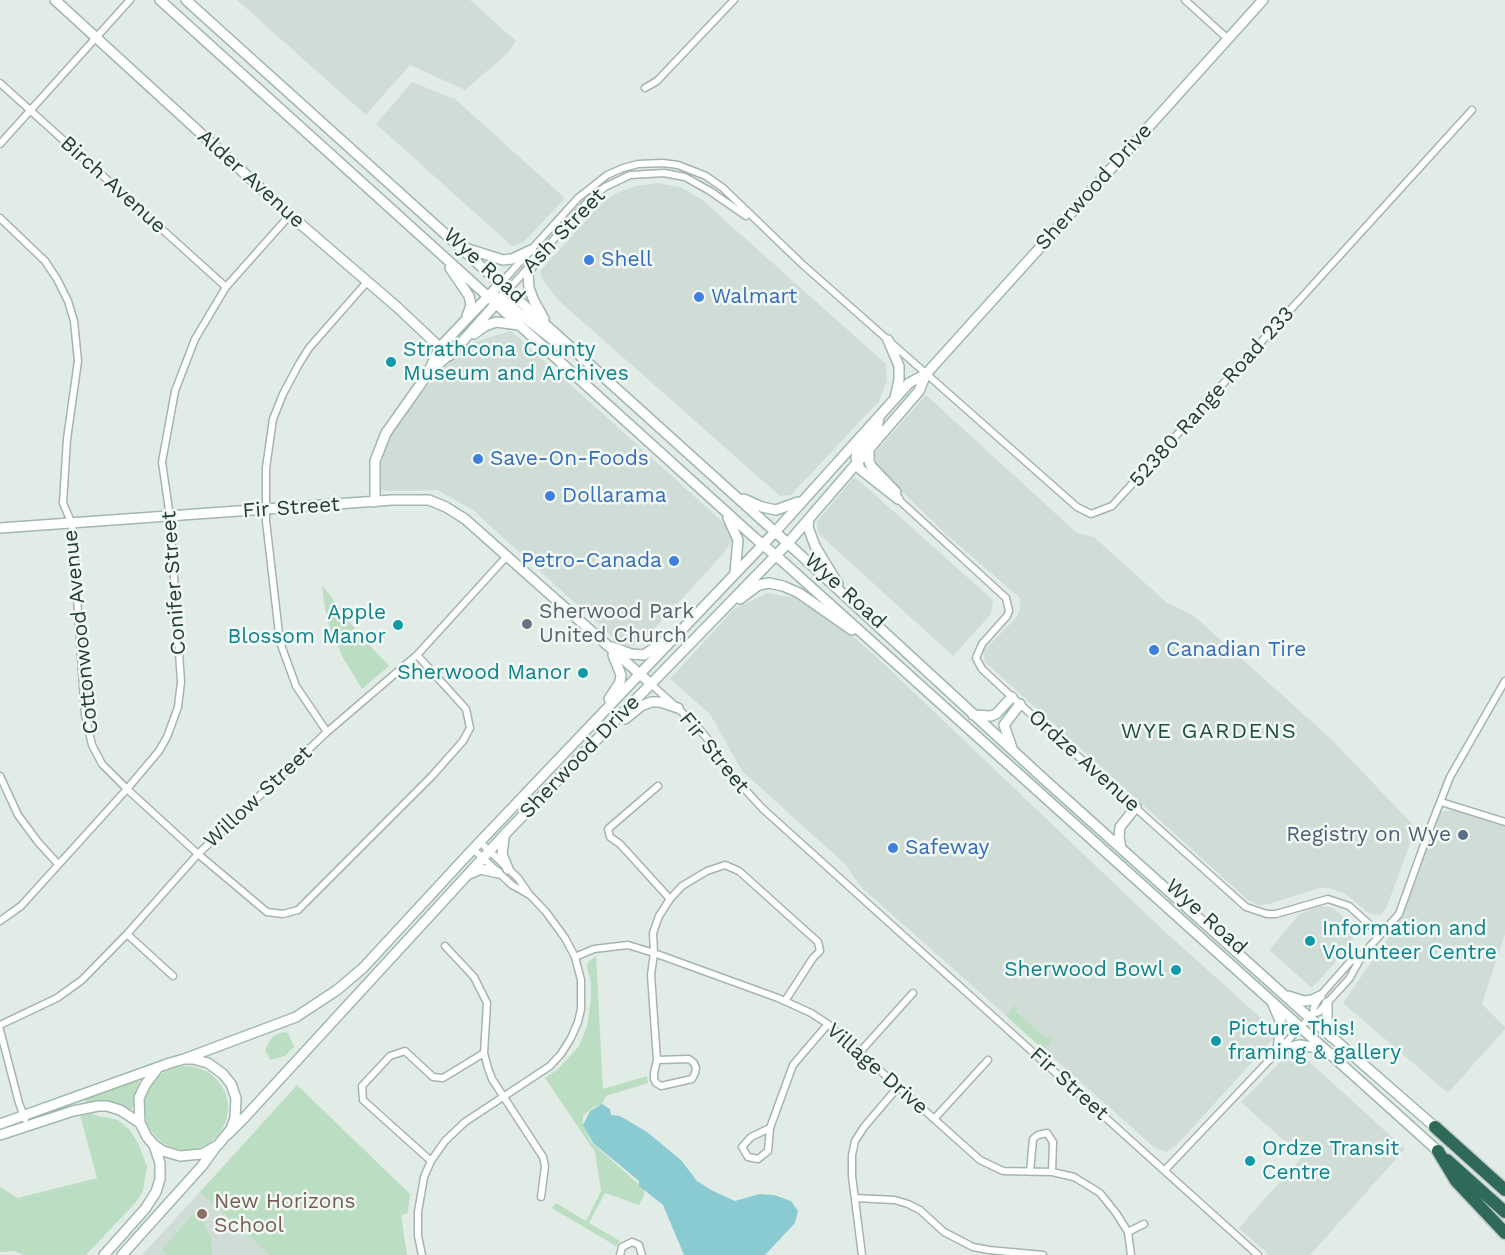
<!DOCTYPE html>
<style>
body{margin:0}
canvas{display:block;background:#e2ece7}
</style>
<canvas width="1505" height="1255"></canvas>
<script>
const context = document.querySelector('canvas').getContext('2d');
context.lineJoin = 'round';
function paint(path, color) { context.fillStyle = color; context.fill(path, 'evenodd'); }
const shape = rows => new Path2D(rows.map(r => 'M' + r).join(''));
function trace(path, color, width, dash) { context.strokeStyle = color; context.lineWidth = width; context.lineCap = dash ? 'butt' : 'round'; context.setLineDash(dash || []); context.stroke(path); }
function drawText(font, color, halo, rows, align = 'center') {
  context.font = font + ' "Work Sans",sans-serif'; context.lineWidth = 5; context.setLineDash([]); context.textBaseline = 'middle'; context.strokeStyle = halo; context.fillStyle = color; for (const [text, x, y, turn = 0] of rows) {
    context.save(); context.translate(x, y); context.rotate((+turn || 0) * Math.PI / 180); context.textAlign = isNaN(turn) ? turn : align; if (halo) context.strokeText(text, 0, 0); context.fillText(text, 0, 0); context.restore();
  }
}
paint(shape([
 [237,0,470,0,516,41,509,52,465,90,410,65,366,115],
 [412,82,455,99,565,198,523,243,512,246,376,124],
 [657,183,680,187,701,199,886,364,887,381,879,401,791,495,780,496,557,299,541,277,541,270,603,202,619,192,636,186],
 [511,331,725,524,732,540,723,554,642,642,631,646,620,644,473,510,437,490,384,491,379,486,380,467,384,447,402,414,465,345],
 [926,395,1077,533,1094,537,1167,603,1194,616,1331,739,1416,828,1386,909,1380,915,1370,914,1344,893,1329,888,1319,888,1269,904,1258,905,1248,900,985,662,983,651,1017,617,1020,609,1020,598,946,534,871,462,871,457],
 [856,478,993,600,991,614,953,656,818,533,817,522,852,479],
 [767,593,802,599,836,621,883,663,1163,930,1271,1027,1273,1039,1176,1146,1166,1152,1155,1148,861,887,845,864,742,771,710,714,670,679,734,609],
 [1454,810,1505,827,1505,934,1482,1004,1505,1027,1505,1029,1448,1093,1343,1003,1396,926,1432,830,1441,812],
 [1321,906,1333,908,1353,926,1353,942,1312,988,1269,950,1299,915,1314,907],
 [1296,1051,1302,1055,1405,1149,1310,1255,1269,1255,1239,1228,1302,1157,1241,1102,1285,1057],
 [200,1192,249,1236,270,1255,142,1255]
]), '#d0dcd6');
paint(shape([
 [322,585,359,634,389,666,362,689,343,658,330,628,325,609],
 [596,956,603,1089,647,1076,648,1083,606,1096,602,1104,605,1106,599,1105,592,1108,583,1116,583,1124,591,1142,644,1189,644,1195,639,1205,605,1193,589,1223,620,1241,616,1246,552,1208,556,1203,586,1221,601,1191,595,1152,545,1078,557,1070,579,1046,587,1026,591,999,591,983,587,967,588,962],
 [1014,1006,1019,1007,1015,1011,1046,1039,1050,1035,1053,1038,1044,1050,1006,1016],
 [282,1032,288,1033,294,1047,285,1056,270,1060,265,1050,272,1037],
 '144 1108a42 42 0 1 1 84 0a42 42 0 1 1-84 0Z',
 [138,1081,139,1082,134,1097,132,1110,110,1102,86,1103,85,1098],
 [297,1085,410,1194,408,1213,401,1215,407,1255,270,1255,200,1192],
 [91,1114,118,1120,130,1130,139,1145,147,1167,143,1191,136,1202,86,1255,24,1255,14,1251,0,1252,0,1187,18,1198,97,1178,80,1115],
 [195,1213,202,1220,211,1238,212,1255,168,1255,162,1249]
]), '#bbddc1');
paint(shape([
 [602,1104,610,1109,611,1115,620,1116,647,1132,681,1160,697,1181,713,1191,735,1201,759,1194,774,1195,791,1201,798,1211,795,1223,765,1255,684,1255,663,1205,639,1186,639,1181,593,1143,583,1125,590,1111]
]), '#8acbd1');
const street = shape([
 [1185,0,1228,39],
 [0,83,226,287],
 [645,88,657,81,734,0],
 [0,144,130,0],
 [0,218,45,261,57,279,68,301,74,321,78,361,67,439,63,503,72,524,85,715,92,745,102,764,127,789,198,854,267,912,283,914,298,910,432,776,463,741,470,728,466,709,417,655],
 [501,283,578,198,607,175,623,168,638,164,663,163,678,165,706,176,723,188,802,264,1077,507,1091,514,1112,506,1472,110],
 [508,290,592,197,605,187,630,175,664,173,685,177,710,191,746,216],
 [898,499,1006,598,1009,611,1007,616,982,644,976,658,982,669,1012,697,1246,907,1267,914,1276,914,1328,899,1349,906,1380,934],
 [651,684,696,725,714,747,727,770,763,809,1258,1255],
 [327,732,296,686,280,642,266,521,266,468,273,419,283,394,299,364,309,348,367,282],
 [0,776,18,815,38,842,58,864],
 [658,786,608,829,610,837,620,844,670,899],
 [1441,802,1505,822],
 [473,849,512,885,528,894],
 [0,921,21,906,127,789,159,751,167,737,178,707,181,682,170,517,162,462,175,391,195,339,226,287,290,215],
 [127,934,173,976],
 [445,946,474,977,487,1003,484,1053,488,1068,492,1079,543,1157,545,1166,541,1197],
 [575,957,594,949,628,945,654,953,778,998,811,1013,828,1024,980,1160,1003,1171,1052,1172,1074,1177,1100,1193,1116,1213,1128,1232,1131,1255],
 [1313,1014,1314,1007,1320,996,1350,962,1363,954],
 [0,1025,57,998,82,980,127,934,198,854,327,732,417,655,507,556],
 [0,1030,19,1103,25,1119],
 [859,1053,913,993],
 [657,1060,689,1059,694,1063,696,1068,695,1073,692,1079,661,1086,656,1083,654,1079,654,1073,657,1060,651,975,654,953,653,933,659,916,670,899,682,886,707,871,725,865,739,871,818,942,820,951,813,958,785,1001],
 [934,1119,988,1060],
 [770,1128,751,1137,742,1147,748,1157,758,1159,768,1151,770,1128,793,1065,828,1024],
 [431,1161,363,1100,362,1086,390,1056,405,1051,433,1077,443,1078,484,1053],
 [1165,1170,1313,1014,1319,1012,1327,1003,1349,979,1363,954,1399,914,1430,828,1450,777,1505,681],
 [1030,1172,1033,1139,1038,1135,1047,1133,1053,1142,1052,1172],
 [855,1198,895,1200,908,1204,920,1210,944,1232,973,1247,989,1250,1043,1255],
 [1128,1232,1144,1224],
 [422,1255,418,1236,418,1212,424,1177,431,1161,445,1141,465,1122,550,1066,561,1054,571,1038,578,1022,581,1009,581,980,575,957,565,938,546,912,529,894,518,878,480,842],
 [620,1255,622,1247,632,1242,639,1245,642,1255],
 [862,1255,852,1176,852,1155,855,1141,864,1127,898,1087]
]);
const secondary = shape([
 [55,0,290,215,397,307,449,356],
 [160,0,755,538,781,560,1438,1151],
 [186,0,793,548,1045,780,1302,1011,1435,1127],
 [462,247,503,260,512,259,531,250],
 [535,259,528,273,529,288,534,301,544,319],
 [450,268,469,296,471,305,467,316],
 [496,297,500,298,568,352],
 [474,334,485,326,496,322,519,325],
 [888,340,899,366,899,380,895,398],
 [428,373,440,347,501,283],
 [879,417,877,428,857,453,856,458,860,469,898,499],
 [869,448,869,461,871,466,896,492],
 [744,499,762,507,776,510,798,502],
 [375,502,375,461,386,433,427,375,462,342,508,290],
 [728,518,738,540,735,573],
 [809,519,808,527,815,546,838,584],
 [0,528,392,500,429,500,446,507,465,519,651,684],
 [740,599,759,585,769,583,783,586,799,593,852,630],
 [612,647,631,654,644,655,669,638],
 [609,699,620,682,621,675,613,655],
 [973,715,991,716,996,714,1012,697],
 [625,719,641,706,651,702,660,702,678,708],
 [1012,748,1004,725,1020,704],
 [504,838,502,854,508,869],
 [1121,848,1119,838,1120,827,1136,807],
 [472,873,481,869,498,873],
 [1288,996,1304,1001,1312,1000,1320,996],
 [1327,1003,1327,1020,1331,1037],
 [1273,1004,1281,1023,1278,1050,1300,1045,1324,1049],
 [184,1059,296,1017,337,990,363,968,473,849,775,532,909,383,926,374],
 [0,1124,170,1063,184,1059,193,1059,208,1063,223,1074,231,1084,236,1098,235,1118,231,1129,218,1145,202,1154,180,1156,163,1151,154,1145,147,1137,140,1123,139,1098,145,1085,157,1069],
 [0,1135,73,1111,98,1106,107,1106,120,1110,140,1123],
 [227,1135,245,1117,505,834,788,543,919,391,926,374,1263,0],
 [104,1255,145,1209,156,1192,160,1179,160,1163,154,1145],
 [122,1255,202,1166,215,1148]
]);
const highway = shape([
 [1435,1127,1505,1190],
 [1438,1151,1456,1181,1505,1233],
 [1447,1160,1505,1212]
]);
trace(street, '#a5b4ae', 9);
trace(secondary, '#a0b8ae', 12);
trace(highway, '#c1c9c6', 15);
trace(street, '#fff', 6);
trace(secondary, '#fff', 9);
trace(highway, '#2e6959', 12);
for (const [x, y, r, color] of [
 [589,260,6,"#3f7fe0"],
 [699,297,6,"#3f7fe0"],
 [391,362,6,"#0f9aa8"],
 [478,459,6,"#3f7fe0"],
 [550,496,6,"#3f7fe0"],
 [674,561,6,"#3f7fe0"],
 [527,624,6,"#6b7280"],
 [398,625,6,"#0f9aa8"],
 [1154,650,6,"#3f7fe0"],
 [583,673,6,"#0f9aa8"],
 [1463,835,6,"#5c6f8a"],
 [893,848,6,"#3f7fe0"],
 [1310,941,6,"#0f9aa8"],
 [1176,970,6,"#0f9aa8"],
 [1216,1041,6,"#0f9aa8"],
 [1250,1161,6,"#0f9aa8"],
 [202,1214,6,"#8d6e63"]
]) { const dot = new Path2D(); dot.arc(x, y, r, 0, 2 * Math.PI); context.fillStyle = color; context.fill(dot); trace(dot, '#f2f9f5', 2); }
drawText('21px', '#223d34', '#f2f9f5', [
 ["Alder Avenue",251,179,42],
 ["Birch Avenue",113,185,42],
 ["Sherwood Drive",1094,187,-48],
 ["Ash Street",564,231,-46],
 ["Wye Road",484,266,42],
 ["52380 Range Road 233",1212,397,-48],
 ["Fir Street",291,508,-4],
 ["Conifer Street",174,583,-94],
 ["Wye Road",845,591,42],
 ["Cottonwood Avenue",81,632,-96],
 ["Fir Street",714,753,51],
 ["Sherwood Drive",580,757,-46],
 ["Ordze Avenue",1084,761,42],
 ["Willow Street",258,797,-43],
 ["Wye Road",1206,917,42],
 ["Village Drive",877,1069,41],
 ["Fir Street",1069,1084,42]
]);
drawText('21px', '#366cbe', '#f2f9f5', [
 ["Shell",601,260],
 ["Walmart",711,297],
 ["Save-On-Foods",490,459],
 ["Dollarama",562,496],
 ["Petro-Canada",662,561,"right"],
 ["Canadian Tire",1166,650],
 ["Safeway",905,848]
], 'left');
drawText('21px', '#0d838f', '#f2f9f5', [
 ["Strathcona County",403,350],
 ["Museum and Archives",403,374],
 ["Apple",386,613,"right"],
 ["Blossom Manor",386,637,"right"],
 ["Sherwood Manor",571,673,"right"],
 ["Information and",1322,929],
 ["Volunteer Centre",1322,953],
 ["Sherwood Bowl",1164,970,"right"],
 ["Picture This!",1228,1029],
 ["framing & gallery",1228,1053],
 ["Ordze Transit",1262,1149],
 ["Centre",1262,1173]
], 'left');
drawText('21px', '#5b616d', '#f2f9f5', [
 ["Sherwood Park",539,612],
 ["United Church",539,636]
], 'left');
drawText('21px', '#4e5e75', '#f2f9f5', [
 ["Registry on Wye",1451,835]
], 'right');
drawText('21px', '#785e54', '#f2f9f5', [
 ["New Horizons",214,1202],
 ["School",214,1226]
], 'left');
context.letterSpacing = '1.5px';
drawText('22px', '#1e4f40', '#f2f9f5', [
 ["WYE GARDENS",1209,732]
]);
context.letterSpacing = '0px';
</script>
